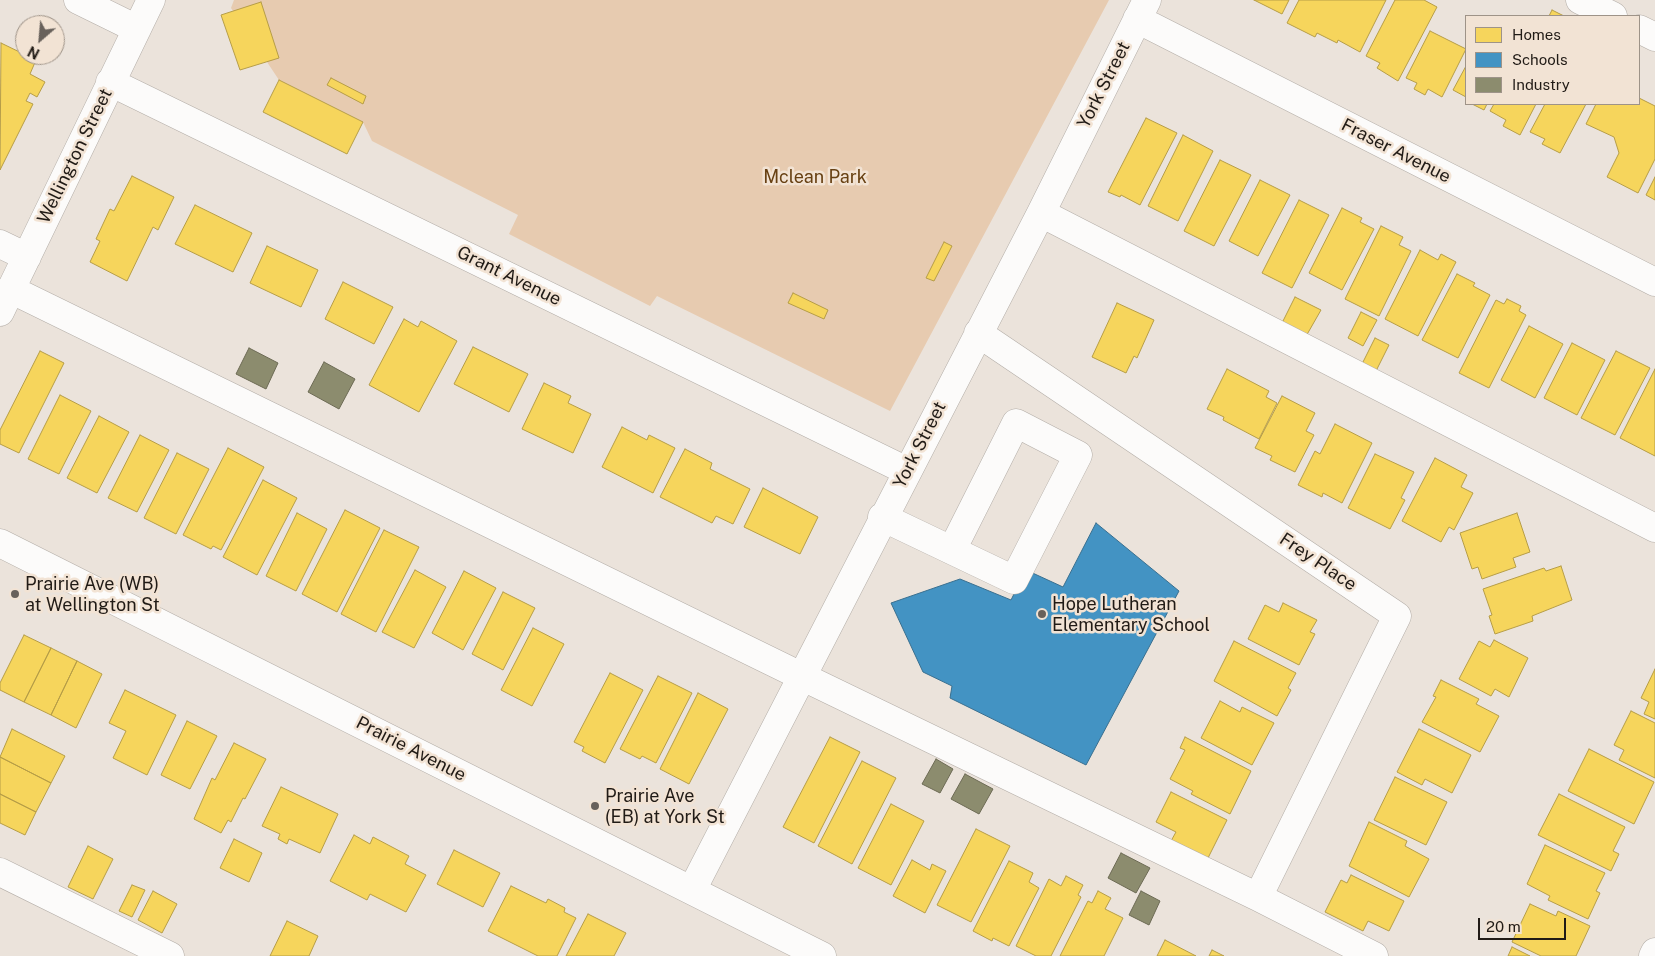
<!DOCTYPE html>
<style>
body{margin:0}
#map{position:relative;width:1655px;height:956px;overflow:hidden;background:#ebe3db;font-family:"Public Sans",sans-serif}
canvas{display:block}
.legend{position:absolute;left:1465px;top:15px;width:175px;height:90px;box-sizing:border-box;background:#f2e3d4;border:1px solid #9e9388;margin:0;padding:6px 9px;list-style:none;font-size:15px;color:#211b16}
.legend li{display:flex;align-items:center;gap:10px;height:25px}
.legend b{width:25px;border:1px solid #9e9388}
.north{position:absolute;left:15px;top:15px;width:50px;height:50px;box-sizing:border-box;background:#f2e3d4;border:1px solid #9e9388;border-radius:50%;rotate:207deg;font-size:14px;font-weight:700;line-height:20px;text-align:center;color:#211b16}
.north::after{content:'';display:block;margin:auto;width:18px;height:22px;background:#68615b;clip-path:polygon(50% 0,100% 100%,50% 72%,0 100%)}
.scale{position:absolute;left:1478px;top:918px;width:88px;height:22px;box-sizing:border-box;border:2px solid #211b16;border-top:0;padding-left:6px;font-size:15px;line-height:18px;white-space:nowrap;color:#211b16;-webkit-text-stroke:4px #f2e3d4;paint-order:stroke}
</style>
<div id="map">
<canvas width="1655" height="956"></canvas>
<ul class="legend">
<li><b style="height:14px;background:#f6d55c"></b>Homes</li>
<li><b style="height:14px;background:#4393c3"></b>Schools</li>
<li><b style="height:14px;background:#8c8c6e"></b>Industry</li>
</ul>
<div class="north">N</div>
<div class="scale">20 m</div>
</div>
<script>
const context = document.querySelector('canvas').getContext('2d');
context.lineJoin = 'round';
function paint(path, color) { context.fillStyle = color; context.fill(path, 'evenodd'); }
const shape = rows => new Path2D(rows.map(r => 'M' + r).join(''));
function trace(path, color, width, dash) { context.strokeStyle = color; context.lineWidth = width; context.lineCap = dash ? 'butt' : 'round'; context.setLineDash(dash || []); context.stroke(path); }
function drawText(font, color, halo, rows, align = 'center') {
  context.font = font + ' "Public Sans",sans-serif'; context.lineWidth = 5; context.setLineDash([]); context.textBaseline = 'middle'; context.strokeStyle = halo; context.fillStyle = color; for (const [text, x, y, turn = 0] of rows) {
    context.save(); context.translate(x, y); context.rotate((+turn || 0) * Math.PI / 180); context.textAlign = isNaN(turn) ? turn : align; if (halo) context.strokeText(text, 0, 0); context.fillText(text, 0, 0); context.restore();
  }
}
paint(shape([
 [234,0,1109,0,890,411,657,296,650,306,509,234,518,215,372,141,363,122,279,80,231,8]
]), '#e7cbb0');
const homes = shape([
 [1254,0,1289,0,1282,14,1254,0],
 [1299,0,1386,0,1360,52,1338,40,1337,43,1317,33,1315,37,1287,23,1299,0],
 [1395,0,1424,0,1437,7,1398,81,1377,68,1380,63,1366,56,1395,0],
 [261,2,279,58,240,70,221,15,261,2],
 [1552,10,1564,16,1549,16,1552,10],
 [1430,31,1466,49,1442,97,1428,89,1425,95,1414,89,1417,83,1406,78,1430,31],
 [1,43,36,60,30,74,45,82,37,97,30,93,26,101,33,104,0,170,1,43],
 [1466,66,1466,97,1453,90,1466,66],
 [331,78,366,96,363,104,327,85,331,78],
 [279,80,363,122,347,154,263,112,279,80],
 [1639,98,1655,106,1655,159,1638,193,1607,177,1619,153,1614,137,1586,124,1596,104,1639,104,1639,98],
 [1472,104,1487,104,1484,110,1472,104],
 [1494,104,1536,104,1520,135,1503,126,1506,120,1490,111,1494,104],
 [1545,104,1586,104,1560,153,1542,144,1545,139,1530,132,1545,104],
 [1146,118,1177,133,1140,205,1121,195,1120,197,1108,192,1146,118],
 [1183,135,1213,151,1178,221,1148,206,1183,135],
 [1220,160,1251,175,1214,246,1184,231,1220,160],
 [132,176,174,197,158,230,153,227,127,281,90,262,100,241,96,239,110,209,114,211,132,176],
 [1655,177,1655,200,1646,195,1655,177],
 [1260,180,1290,195,1258,256,1229,241,1260,180],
 [1299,200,1329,215,1292,288,1262,273,1299,200],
 [195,205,252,233,233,272,175,244,195,205],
 [1342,208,1362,218,1360,222,1374,229,1342,290,1309,273,1342,208],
 [1381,226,1403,237,1399,245,1411,251,1379,316,1345,299,1381,226],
 [944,242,952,246,934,281,926,278,944,242],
 [267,246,318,270,301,307,250,283,267,246],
 [1420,250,1438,260,1441,254,1456,262,1418,336,1385,319,1420,250],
 [1457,274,1475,283,1473,286,1490,295,1458,358,1422,340,1457,274],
 [343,282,393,307,374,344,325,319,343,282],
 [793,293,828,310,824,319,788,303,793,293],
 [1295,297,1321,310,1305,338,1281,325,1295,297],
 [1507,299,1521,306,1519,311,1526,315,1489,388,1459,373,1496,300,1504,304,1507,299],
 [1117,303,1154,320,1137,358,1134,356,1126,373,1092,357,1117,303],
 [1361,312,1377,320,1363,346,1348,338,1361,312],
 [404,319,418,327,421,321,457,341,419,412,369,385,404,319],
 [1529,326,1563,344,1535,398,1501,380,1529,326],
 [1375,338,1389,345,1376,371,1362,364,1375,338],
 [1572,343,1605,360,1577,415,1544,398,1572,343],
 [473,347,528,374,509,412,454,384,473,347],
 [40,351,64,363,19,453,0,444,0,430,40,351],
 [1616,351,1650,368,1615,435,1581,418,1616,351],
 [1227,369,1269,391,1266,397,1277,403,1259,439,1223,420,1224,417,1207,409,1227,369],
 [1655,369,1655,456,1620,438,1655,369],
 [544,383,571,396,568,403,591,414,573,453,522,429,544,383],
 [60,395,91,411,59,474,28,459,60,395],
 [1282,396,1315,413,1306,431,1314,435,1295,472,1270,460,1272,456,1255,448,1282,396],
 [99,416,129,432,97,493,67,478,99,416],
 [1335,424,1372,443,1342,503,1323,493,1322,497,1298,485,1315,451,1320,454,1335,424],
 [622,427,647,440,649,435,675,448,653,493,602,467,622,427],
 [140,435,169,450,137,512,108,498,140,435],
 [228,448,264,467,221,550,213,546,211,549,183,535,228,448],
 [685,449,712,463,710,469,750,489,733,524,716,516,712,523,660,497,685,449],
 [177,453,209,469,176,534,144,518,177,453],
 [1375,454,1414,472,1401,498,1405,500,1390,529,1348,508,1375,454],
 [1435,458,1467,475,1461,487,1473,493,1454,530,1449,527,1441,542,1402,521,1435,458],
 [263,480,297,498,257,575,223,557,263,480],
 [763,488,818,517,800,554,744,527,763,488],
 [345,510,380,528,337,612,302,594,345,510],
 [297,513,327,529,296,591,266,576,297,513],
 [1517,513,1530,552,1513,558,1516,567,1482,579,1478,567,1472,569,1460,533,1517,513],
 [384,530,419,547,376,632,341,614,384,530],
 [1561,566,1572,600,1532,616,1533,621,1495,634,1489,616,1492,615,1483,589,1544,568,1546,571,1561,566],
 [415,570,446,587,414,648,382,632,415,570],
 [464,571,496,588,463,650,432,633,464,571],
 [503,592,535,608,503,670,472,654,503,592],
 [1283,603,1317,620,1310,632,1315,634,1299,665,1248,639,1265,605,1279,612,1283,603],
 [533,628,564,644,532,706,501,690,533,628],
 [24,635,51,648,24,702,0,690,0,683,24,635],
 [1494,640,1528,658,1509,697,1495,689,1491,696,1459,679,1479,641,1490,647,1494,640],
 [1234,641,1296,673,1288,688,1291,690,1277,716,1214,681,1234,641],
 [51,648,77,661,51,715,24,702,51,648],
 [77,661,102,674,76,728,51,715,77,661],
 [1655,669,1655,719,1644,714,1649,702,1641,698,1655,669],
 [610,673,643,690,605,763,582,751,584,747,574,742,610,673],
 [658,676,692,693,656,763,642,756,640,759,620,749,658,676],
 [1441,680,1479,699,1476,704,1499,716,1480,752,1422,722,1436,697,1433,696,1441,680],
 [125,690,176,715,147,775,113,758,126,731,109,723,125,690],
 [698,693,728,709,689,784,660,769,698,693],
 [1220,701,1240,712,1242,707,1274,723,1252,765,1201,738,1220,701],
 [1631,711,1655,723,1655,778,1619,760,1624,750,1614,745,1631,711],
 [187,721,217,736,190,789,161,775,187,721],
 [12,729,65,756,51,783,0,757,12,729],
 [1419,729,1471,755,1452,793,1425,779,1422,785,1397,772,1419,729],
 [830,737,860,752,814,843,783,827,830,737],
 [1185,737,1251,771,1230,814,1191,794,1193,791,1170,779,1185,750,1180,748,1185,737],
 [234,743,266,759,245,799,243,798,231,822,228,820,221,833,194,819,212,778,215,780,234,743],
 [1589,749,1654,782,1634,824,1568,791,1589,749],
 [0,757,51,783,36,812,0,794,0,757],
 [862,761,896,778,852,864,818,846,862,761],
 [1395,777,1447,802,1426,845,1374,820,1395,777],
 [281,787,338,814,320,853,289,839,287,844,278,839,280,834,262,826,281,787],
 [1171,792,1227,820,1207,860,1171,841,1176,832,1156,822,1171,792],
 [0,794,36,812,25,835,0,823,0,794],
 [1559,794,1625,827,1613,851,1619,854,1611,871,1538,835,1559,794],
 [891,804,924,821,891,885,858,868,891,804],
 [1369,822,1407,841,1405,846,1429,859,1409,897,1349,866,1369,822],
 [976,829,1010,846,971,922,937,905,976,829],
 [354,835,370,844,373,837,409,856,405,864,426,875,406,912,370,894,367,900,330,881,354,835],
 [234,839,262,853,249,882,220,868,234,839],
 [1545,845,1605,873,1596,891,1600,893,1588,919,1548,900,1550,896,1527,884,1545,845],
 [88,846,113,859,93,899,68,887,88,846],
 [454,850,500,873,483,907,437,884,454,850],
 [912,860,930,870,932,864,946,871,925,913,893,896,912,860],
 [1009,861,1033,873,1029,882,1039,888,1009,946,993,938,992,941,973,931,1009,861],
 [1351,875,1404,901,1389,931,1368,921,1363,931,1325,912,1341,880,1347,883,1351,875],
 [1066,876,1083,885,1078,895,1081,897,1051,956,1036,956,1016,946,1049,879,1061,886,1066,876],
 [132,885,145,890,132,917,119,911,132,885],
 [511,886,546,903,548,899,565,908,564,912,576,918,557,956,538,956,488,931,511,886],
 [153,891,177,904,162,933,138,920,153,891],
 [1098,891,1111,898,1105,909,1123,918,1104,956,1060,956,1088,901,1092,903,1098,891],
 [1530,904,1556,916,1558,911,1590,926,1576,956,1541,956,1512,942,1530,904],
 [588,914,626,933,614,956,566,956,588,914],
 [287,921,318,936,309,956,270,956,287,921],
 [1165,940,1196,956,1157,956,1165,940],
 [1512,947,1530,956,1508,956,1512,947],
 [1212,950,1224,956,1209,956,1212,950]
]);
paint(homes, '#f6d55c');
trace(homes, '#b69d47', 1);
const schools = shape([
 [1096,523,1179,591,1086,765,950,698,952,686,923,672,891,603,960,579,1011,600,1026,570,1063,587,1096,523]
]);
paint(schools, '#4393c3');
trace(schools, '#396f8f', 1);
const industry = shape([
 [249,348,278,363,266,389,236,374,249,348],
 [324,362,355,379,339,409,308,392,324,362],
 [936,759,953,769,940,793,922,784,936,759],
 [965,774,993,789,979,814,951,799,965,774],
 [1121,853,1150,868,1136,893,1108,878,1121,853],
 [1141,891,1160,901,1149,925,1129,915,1141,891]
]);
paint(industry, '#8c8c6e');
trace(industry, '#6c6a54', 1);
const minor = shape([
 [78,0,137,29],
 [1580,0,1613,16],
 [1137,19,1655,282],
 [1639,29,1655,37],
 [110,82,907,471],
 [1041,213,1655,528],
 [0,244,27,257],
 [10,289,801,676,1258,897,1374,956],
 [0,312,151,0],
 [978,333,1397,616,1258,897],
 [882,517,1014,580,1078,455,1016,423,952,550],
 [0,872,170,956],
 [692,890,1041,213,1147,0]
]);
const major = shape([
 [0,543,822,956],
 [1653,956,1655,952]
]);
trace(minor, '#b3ada7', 29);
trace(major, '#b3ada7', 29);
trace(minor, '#fcfbfa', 28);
trace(major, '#fcfbfa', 28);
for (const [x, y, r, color] of [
 [15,594,5,"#68615b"],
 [1042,614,5,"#68615b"],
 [595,806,5,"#68615b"]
]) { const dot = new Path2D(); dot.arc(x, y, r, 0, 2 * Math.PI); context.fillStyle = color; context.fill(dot); trace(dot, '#f2e3d4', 2); }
drawText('18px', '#211b16', '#f2e3d4', [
 ["York Street",1104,85,-63],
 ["Fraser Avenue",1396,151,27],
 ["Wellington Street",75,156,-64],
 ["Grant Avenue",509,276,26],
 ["York Street",920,445,-63],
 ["Frey Place",1318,562,34],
 ["Prairie Avenue",411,749,27]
]);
drawText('18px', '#684113', '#f2e3d4', [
 ["Mclean Park",815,177]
]);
drawText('18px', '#211b16', '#f2e3d4', [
 ["Prairie Ave (WB)",25,584],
 ["at Wellington St",25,605],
 ["Hope Lutheran",1052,604],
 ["Elementary School",1052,625],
 ["Prairie Ave",605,796],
 ["(EB) at York St",605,817]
], 'left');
</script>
